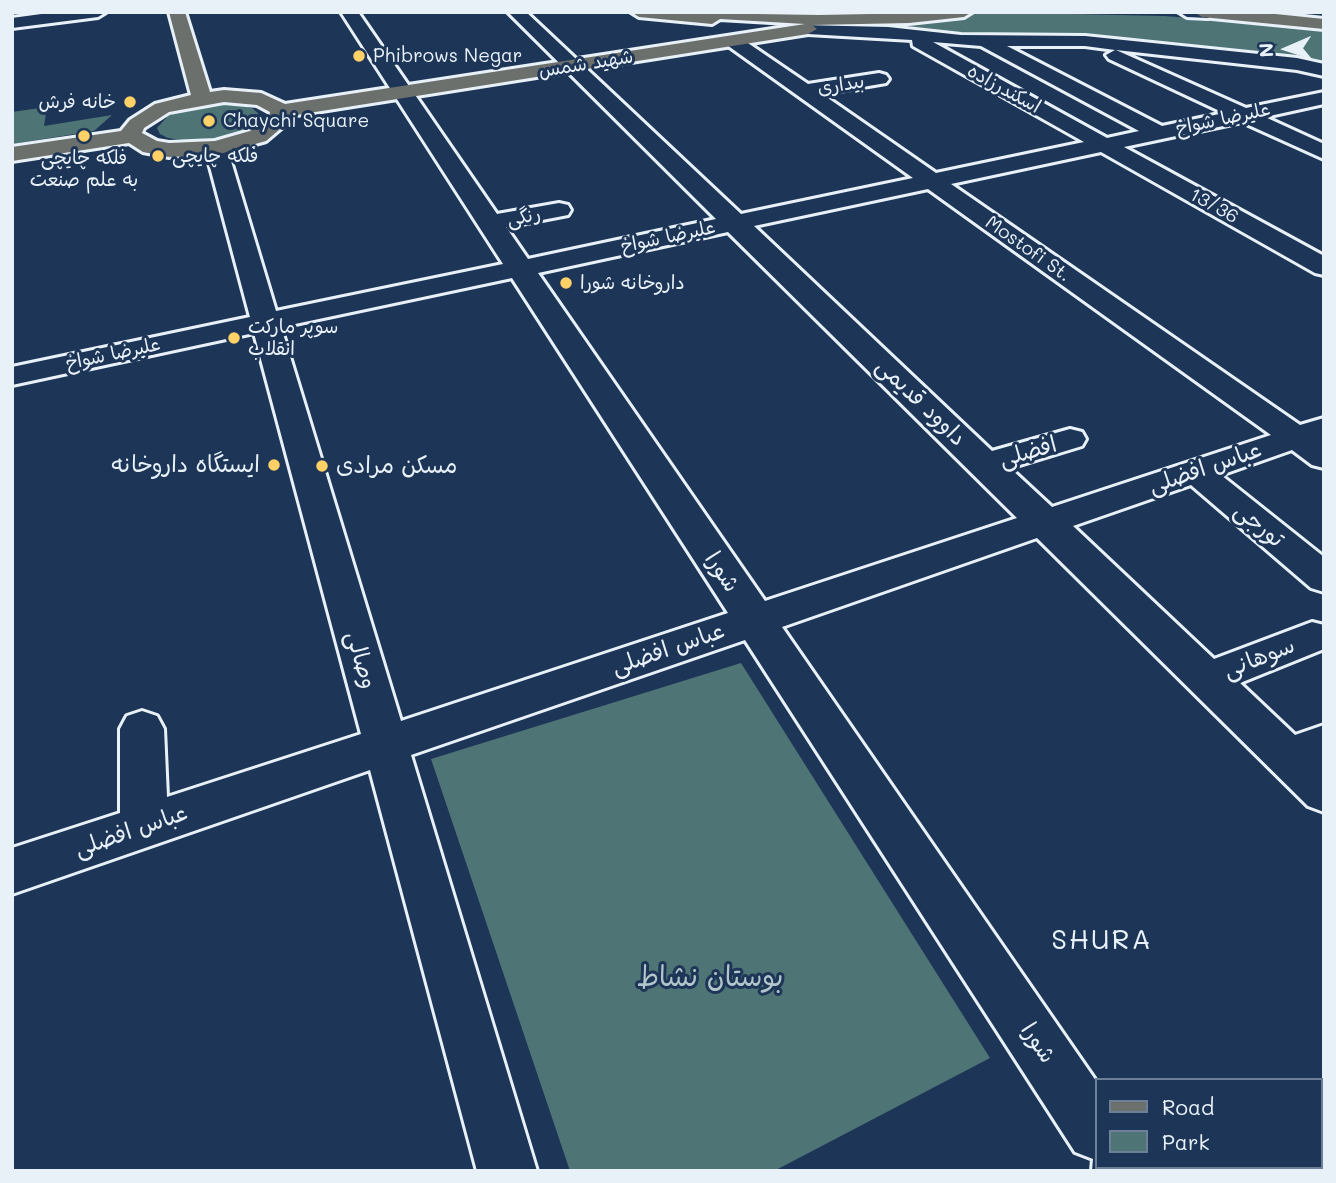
<!DOCTYPE html>
<meta charset="utf-8">
<style>
body{margin:0}
#map{position:relative;width:1336px;height:1183px;overflow:hidden;background:#1d3557;font-family:Mali,sans-serif}
canvas{display:block}
.frame{position:absolute;inset:0;border:14px solid #e8f1f8;pointer-events:none}
.legend{position:absolute;left:1095px;top:1078px;width:228px;height:91px;box-sizing:border-box;background:#1d3557;border:2px solid #6e8097;margin:0;padding:9px 12px;list-style:none;font-size:21px;color:#e8f1f8}
.legend li{display:flex;align-items:center;gap:14px;height:35px}
.legend b{width:35px;border:2px solid #6e8097}
.north{position:absolute;left:1252px;top:14px;width:70px;height:70px;-webkit-text-stroke:5px #1d3557;paint-order:stroke;rotate:267deg;font-size:19px;font-weight:700;line-height:28px;text-align:center;color:#e8f1f8}
.north::after{content:'';display:block;margin:auto;width:24px;height:32px;background:#e8f1f8;clip-path:polygon(50% 0,100% 100%,50% 72%,0 100%)}
</style>
<div id="map">
<canvas width="1336" height="1183"></canvas>
<div class="frame"></div>
<ul class="legend">
<li><b style="height:9px;background:#6c706d"></b>Road</li>
<li><b style="height:19px;background:#4f7476"></b>Park</li>
</ul>
<div class="north">N</div>
</div>
<script>
const context = document.querySelector('canvas').getContext('2d');
context.lineJoin = 'round';
function paint(path, color) { context.fillStyle = color; context.fill(path, 'evenodd'); }
const shape = rows => new Path2D(rows.map(r => 'M' + r).join(''));
function trace(path, color, width, dash) { context.strokeStyle = color; context.lineWidth = width; context.lineCap = dash ? 'butt' : 'round'; context.setLineDash(dash || []); context.stroke(path); }
function drawText(font, color, halo, rows, align = 'center') {
  context.font = font + ' Mali,"Playpen Sans Arabic",sans-serif'; context.lineWidth = 6; context.setLineDash([]); context.textBaseline = 'middle'; context.strokeStyle = halo; context.fillStyle = color; for (const [text, x, y, turn = 0] of rows) {
    context.save(); context.translate(x, y); context.rotate((+turn || 0) * Math.PI / 180); context.textAlign = isNaN(turn) ? turn : align; if (halo) context.strokeText(text, 0, 0); context.fillText(text, 0, 0); context.restore();
  }
}
paint(shape([
 [987,12,1164,16,1324,28,1324,66,995,37,917,33,907,22],
 [228,103,252,108,258,113,259,119,254,125,230,136,196,142,168,138,160,134,157,128,168,116,180,110],
 [47,107,44,126,112,115,94,131,12,144,12,112],
 [741,663,990,1058,774,1171,570,1171,431,759]
]), '#4f7476');
const minor = shape([
 [56,12,106,12,98,17,12,28,12,18,56,12],
 [341,12,358,12,497,214,559,203,568,205,571,210,568,215,506,227,528,259,716,219,508,12,526,12,741,214,913,178,727,45,724,41,727,37,739,37,808,84,879,73,886,75,889,79,886,83,822,94,936,173,1084,142,913,46,912,40,808,34,799,29,802,25,888,27,961,35,1085,36,1297,58,1324,64,1324,76,1297,70,1116,50,1246,108,1324,92,1324,104,1265,117,1324,144,1324,159,1242,122,1124,147,1324,256,1324,275,1315,273,1101,152,951,184,1300,425,1324,418,1324,468,1312,465,1292,450,1221,475,1324,557,1324,592,1311,588,1191,485,1073,526,1214,659,1312,622,1324,625,1324,649,1240,683,1295,735,1324,725,1324,812,1308,806,1037,538,782,627,1096,1081,1096,1167,1152,1167,1153,1171,1092,1171,1093,1159,1075,1152,745,640,411,755,537,1171,477,1171,370,770,12,894,12,848,120,813,120,729,127,716,142,711,157,716,164,729,167,797,361,734,254,333,12,385,12,367,250,317,205,148,208,143,216,141,224,143,227,148,276,311,503,264,341,12],
 [933,42,981,46,1139,131,1107,138,933,42],
 [1007,46,1085,46,1115,50,1106,55,1109,59,1224,113,1162,126,1007,46],
 [928,189,1271,435,1052,507,1010,468,1082,446,1086,439,1082,432,1070,429,992,451,754,226,928,189],
 [728,232,1017,518,765,601,538,273,728,232],
 [512,278,728,613,401,721,281,327,512,278],
 [1179,12,1216,12,1216,13,1208,18,1187,17,1179,12]
]);
const major = shape([
 [169,12,185,12,210,92,224,90,261,93,285,104,805,24,720,19,712,24,639,17,631,12,819,15,972,12,964,17,909,23,812,25,817,29,808,34,290,116,286,124,266,141,216,155,169,157,143,152,129,143,12,161,12,147,121,131,130,120,155,104,191,95,169,12],
 [224,102,257,105,270,112,269,118,250,131,215,141,169,143,157,141,142,133,144,128,169,112,224,102]
]);
const highway = shape([
 [1194,12,1256,12,1324,19,1324,29,1202,17,1194,12]
]);
trace(minor, '#e8f1f8', 6);
trace(major, '#e8f1f8', 6);
trace(highway, '#e8f1f8', 6);
paint(minor, '#1d3557');
paint(major, '#6c706d');
paint(highway, '#6c706d');
for (const [x, y, r, color] of [
 [359,56,7,"#ffd166"],
 [130,102,7,"#ffd166"],
 [209,121,7,"#ffd166"],
 [84,136,7,"#ffd166"],
 [158,156,7,"#ffd166"],
 [566,283,7,"#ffd166"],
 [234,338,7,"#ffd166"],
 [274,465,7,"#ffd166"],
 [322,466,7,"#ffd166"]
]) { const dot = new Path2D(); dot.arc(x, y, r, 0, 2 * Math.PI); context.fillStyle = color; context.fill(dot); trace(dot, '#1d3557', 2.5); }
drawText('19px', '#e8f1f8', '#1d3557', [
 ["Phibrows Negar",373,56],
 ["خانه فرش",116,102,"right"],
 ["Chaychi Square",223,121],
 ["فلکه چایچی",172,156],
 ["فلکه چایچی",84,158,"center"],
 ["به علم صنعت",84,180,"center"],
 ["داروخانه شورا",580,283],
 ["سوپر مارکت",248,327],
 ["انقلاب",248,349]
], 'left');
drawText('19px', '#e8f1f8', '#1d3557', [
 ["شهید شمس",586,64,-9],
 ["بیداری",841,85,-9],
 ["اسکندرزاده",1004,89,29],
 ["علیرضا شواخ",1223,119,-12],
 ["13/36",1214,206,29],
 ["رنگی",524,217,-10],
 ["علیرضا شواخ",668,237,-12],
 ["Mostofi St.",1028,249,35],
 ["علیرضا شواخ",113,354,-12]
]);
drawText('23px', '#e8f1f8', '#1d3557', [
 ["داوود قدیمی",921,402,44],
 ["افضلی",1028,452,-16],
 ["عباس افضلی",1205,468,-19],
 ["تورجی",1259,525,39],
 ["شورا",722,572,56],
 ["عباس افضلی",668,649,-19],
 ["سوهانی",1259,658,-22],
 ["وصالی",361,660,74],
 ["عباس افضلی",131,831,-19],
 ["شورا",1038,1043,56]
]);
drawText('23px', '#e8f1f8', '#1d3557', [
 ["ایستگاه داروخانه",260,465],
 ["مسکن مرادی",336,466,"left"]
], 'right');
context.letterSpacing = '2px';
drawText('28px', '#e8f1f8', '#1d3557', [
 ["SHURA",1102,940]
]);
context.letterSpacing = '0px';
drawText('28px', '#b2c5ca', '#1d3557', [
 ["بوستان نشاط",710,977]
]);
</script>
